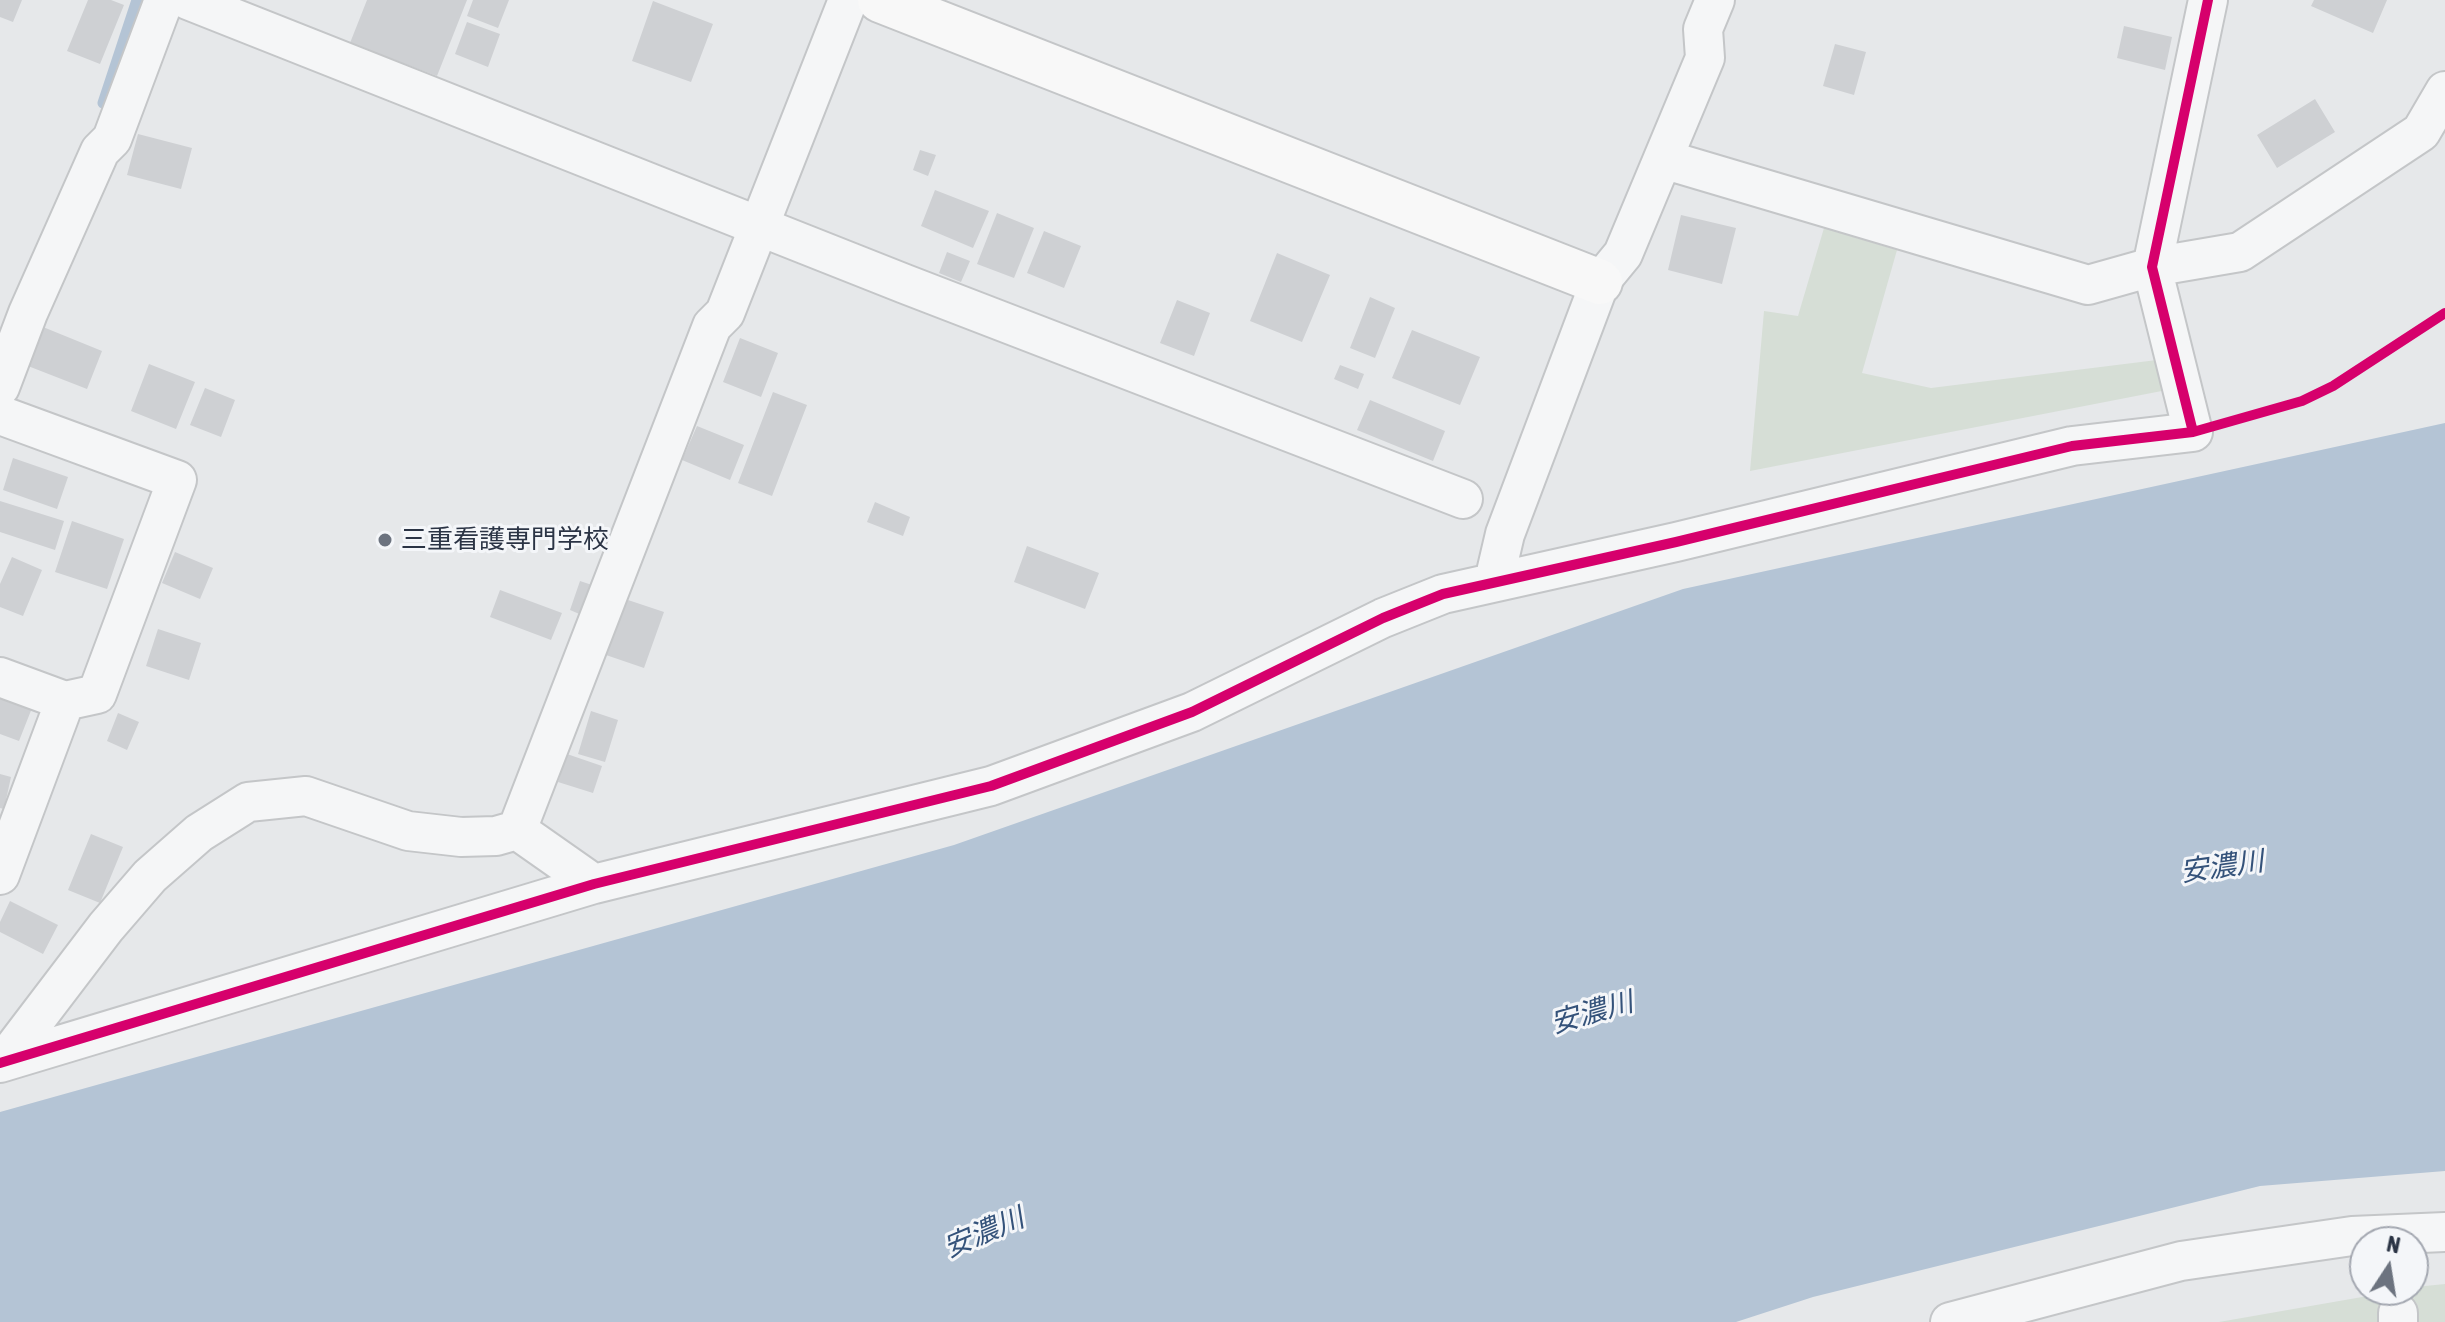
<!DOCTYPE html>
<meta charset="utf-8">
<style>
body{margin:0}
#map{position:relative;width:2445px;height:1322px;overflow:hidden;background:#e6e8ea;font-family:"Asap Condensed",sans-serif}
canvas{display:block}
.north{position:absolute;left:2349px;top:1226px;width:80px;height:80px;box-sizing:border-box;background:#f4f6f9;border:2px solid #a4a8b1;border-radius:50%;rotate:12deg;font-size:22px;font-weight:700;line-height:32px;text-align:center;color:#2b3445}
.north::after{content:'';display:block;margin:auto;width:28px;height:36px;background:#6c737f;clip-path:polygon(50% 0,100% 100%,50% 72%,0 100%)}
</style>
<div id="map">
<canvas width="2445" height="1322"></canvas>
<div class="north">N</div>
</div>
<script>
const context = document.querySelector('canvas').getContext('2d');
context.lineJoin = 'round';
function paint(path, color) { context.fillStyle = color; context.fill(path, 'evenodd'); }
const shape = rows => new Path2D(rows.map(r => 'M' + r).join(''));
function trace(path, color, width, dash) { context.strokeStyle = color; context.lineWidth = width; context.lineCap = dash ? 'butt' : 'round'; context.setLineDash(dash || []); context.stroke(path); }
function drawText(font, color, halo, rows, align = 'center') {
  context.font = font + ' "Asap Condensed","Noto Sans JP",sans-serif'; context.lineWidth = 6; context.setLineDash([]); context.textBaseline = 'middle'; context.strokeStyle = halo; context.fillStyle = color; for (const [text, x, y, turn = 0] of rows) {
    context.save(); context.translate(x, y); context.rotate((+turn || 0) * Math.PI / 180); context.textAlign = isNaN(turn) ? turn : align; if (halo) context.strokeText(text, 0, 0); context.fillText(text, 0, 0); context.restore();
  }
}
paint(shape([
 [1824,228,1897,250,1862,373,1931,388,2165,359,2172,389,1750,471,1764,311,1798,316],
 [2445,1284,2445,1322,2219,1322,2425,1286]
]), '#d6ded6');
paint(shape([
 [2445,423,2445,1171,2260,1186,1813,1297,1736,1322,0,1322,0,1112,954,845,1683,589]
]), '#b4c4d5');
trace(shape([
 [103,103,137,0]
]), '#b4c4d5', 11);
paint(shape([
 [0,0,22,0,13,22,0,17],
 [88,0,111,0,124,5,100,64,67,51],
 [367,0,467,0,437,76,350,43],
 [473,0,509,0,498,28,467,16],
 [2314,0,2387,0,2373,33,2311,6],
 [653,1,713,24,691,82,632,61],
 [467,22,500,34,488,67,455,54],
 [2124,26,2172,37,2165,70,2117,58],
 [1835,44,1866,52,1854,95,1823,86],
 [2315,99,2335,132,2277,168,2257,135],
 [138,134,192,148,181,189,127,175],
 [920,150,936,155,928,176,913,170],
 [935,190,989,211,973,248,921,226],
 [997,213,1034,228,1014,278,977,264],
 [1681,215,1736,228,1722,284,1668,270],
 [1044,231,1081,246,1064,288,1027,273],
 [947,252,970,261,961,282,939,273],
 [1277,253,1330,275,1302,342,1250,321],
 [1370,297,1395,308,1375,358,1350,348],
 [1177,300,1210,313,1194,356,1160,343],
 [43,327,102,351,87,389,28,366],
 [1412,330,1480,357,1460,405,1392,378],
 [740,338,778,353,761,397,723,382],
 [149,364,195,382,176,429,131,411],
 [1340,365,1364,374,1358,389,1334,379],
 [205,388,235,400,221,437,190,425],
 [773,392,807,405,772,496,738,483],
 [1370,400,1445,431,1433,461,1357,430],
 [697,426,744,445,730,480,682,460],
 [13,458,68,477,57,509,3,490],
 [0,501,64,521,55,550,0,532],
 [875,502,910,517,903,536,867,522],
 [72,521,124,539,107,589,55,572],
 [1027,546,1099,573,1085,609,1014,582],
 [175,552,213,568,200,599,162,583],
 [12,557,42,570,23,616,0,607,0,584],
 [580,581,595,586,584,616,570,610],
 [500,590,562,613,551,640,490,617],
 [625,599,664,612,644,668,606,655],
 [158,629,201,643,189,680,146,666],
 [0,696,32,708,19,741,0,734],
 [591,711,618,720,605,762,578,754],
 [118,713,139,722,127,750,107,741],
 [567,754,602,766,593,793,558,782],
 [0,774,11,777,4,809,0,808],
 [91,834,123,847,100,903,68,890],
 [10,901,58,925,43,954,0,932,0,922]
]), '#ced0d3');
const street = shape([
 [188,0,905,284,1463,499],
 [1663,159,2088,285,2152,267,2240,252,2421,132,2445,91],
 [0,387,28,313,100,151,112,139,164,0],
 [0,415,177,480,97,694,65,701],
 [1494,581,1505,534,1600,282,1623,254,1705,58,1703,29,1715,0],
 [0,677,65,701,0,875],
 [517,830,712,326,725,313,848,0],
 [517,830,594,884],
 [4,1061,106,927,150,876,199,833,248,802,306,796,408,831,461,837,496,836,517,830],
 [0,1063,594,884,991,786,1192,712,1383,618,1443,594,1676,542,2072,446,2193,432,2152,267,2208,0],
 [2398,1313,2398,1322],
 [1950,1322,2181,1261,2352,1236,2445,1232]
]);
const secondary = shape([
 [880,0,1600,282]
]);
trace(street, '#c4c6c8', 42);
trace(secondary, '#c4c6c8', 48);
trace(street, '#f5f6f7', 38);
trace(secondary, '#f8f8f8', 44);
trace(shape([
 [2193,432,2152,267,2208,0],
 [0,1063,594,884,991,786,1192,712,1383,618,1443,594,1676,542,2072,446,2193,432,2302,401,2333,386,2445,313]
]), '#d6006c', 10);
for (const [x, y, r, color] of [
 [385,540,8,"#6c737f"]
]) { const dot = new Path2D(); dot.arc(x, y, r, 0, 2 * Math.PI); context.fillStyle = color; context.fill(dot); trace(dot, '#f4f6f9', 3); }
drawText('26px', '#2b3445', '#f4f6f9', [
 ["三重看護専門学校",401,540]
], 'left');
drawText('italic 28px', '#34527a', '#f4f6f9', [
 ["安濃川",2222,867,-8],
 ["安濃川",1592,1013,-16],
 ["安濃川",984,1233,-23]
]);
</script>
